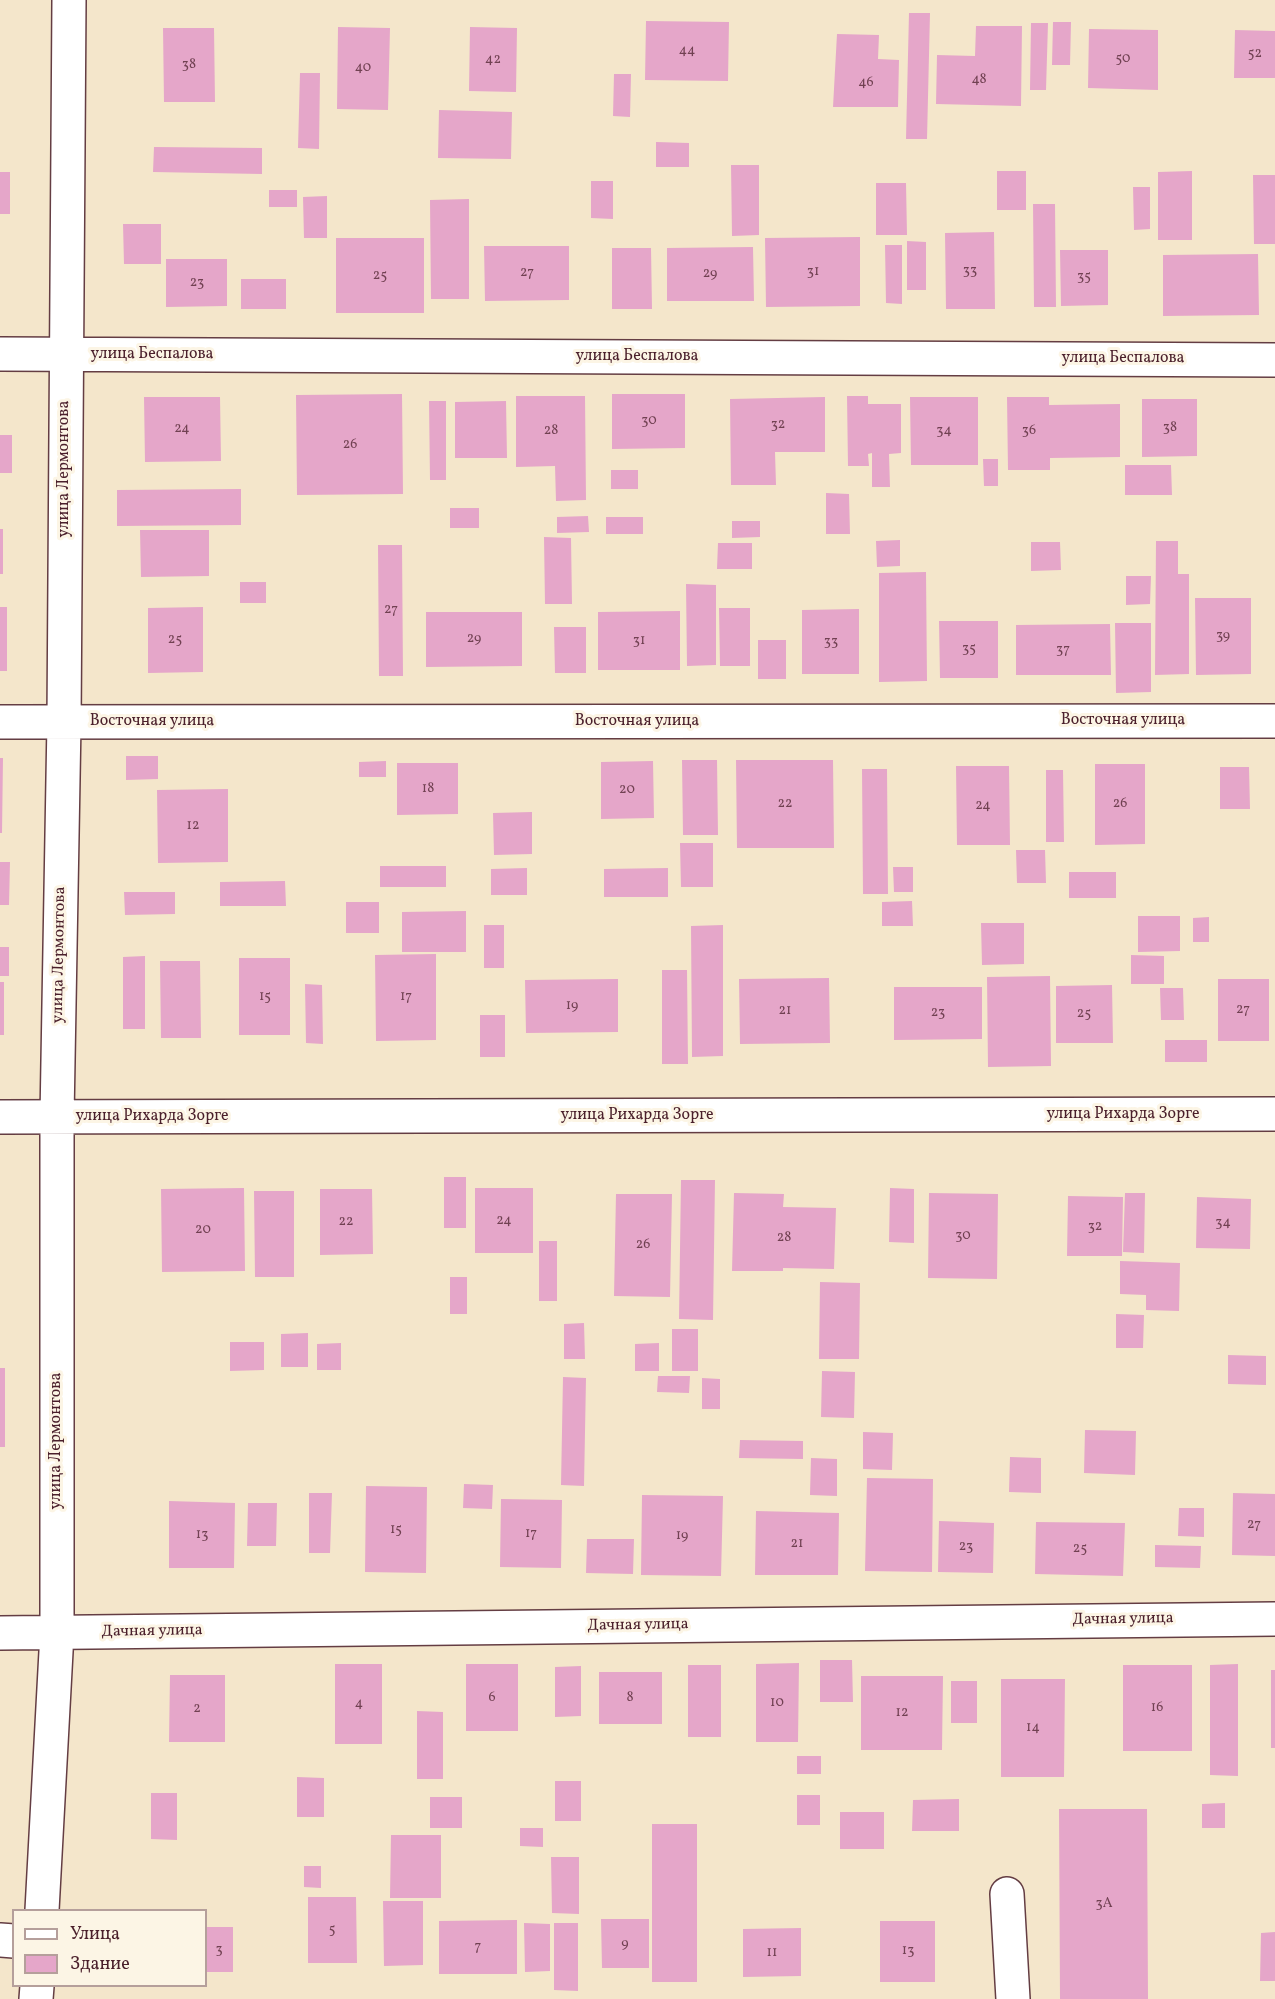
<!DOCTYPE html>
<meta charset="utf-8">
<style>
body{margin:0}
#map{position:relative;width:1275px;height:1999px;overflow:hidden;background:#f4e6cb;font-family:Vollkorn,serif}
canvas{display:block}
.legend{position:absolute;left:12px;top:1909px;width:195px;height:78px;box-sizing:border-box;background:#fcf5e5;border:2px solid #b59f9b;margin:0;padding:8px 10px;list-style:none;font-size:18px;color:#4a1f2b}
.legend li{display:flex;align-items:center;gap:12px;height:30px}
.legend b{width:30px;border:2px solid #b59f9b}
</style>
<div id="map">
<canvas width="1275" height="1999"></canvas>
<ul class="legend">
<li><b style="height:8px;background:#fff"></b>Улица</li>
<li><b style="height:16px;background:#e5a6c9"></b>Здание</li>
</ul>
</div>
<script>
const context = document.querySelector('canvas').getContext('2d');
context.lineJoin = 'round';
function paint(path, color) { context.fillStyle = color; context.fill(path, 'evenodd'); }
const shape = rows => new Path2D(rows.map(r => 'M' + r).join(''));
function trace(path, color, width, dash) { context.strokeStyle = color; context.lineWidth = width; context.lineCap = dash ? 'butt' : 'round'; context.setLineDash(dash || []); context.stroke(path); }
function drawText(font, color, halo, rows, align = 'center') {
  context.font = font + ' Vollkorn,serif'; context.lineWidth = 6; context.setLineDash([]); context.textBaseline = 'middle'; context.strokeStyle = halo; context.fillStyle = color; for (const [text, x, y, turn = 0] of rows) {
    context.save(); context.translate(x, y); context.rotate((+turn || 0) * Math.PI / 180); context.textAlign = isNaN(turn) ? turn : align; if (halo) context.strokeText(text, 0, 0); context.fillText(text, 0, 0); context.restore();
  }
}
paint(shape([
 [909,13,930,13,927,139,906,139],
 [646,21,729,22,728,81,645,80],
 [1053,22,1071,22,1070,65,1052,65],
 [1031,23,1048,23,1046,90,1030,90],
 [976,26,1022,26,1021,106,936,104,937,55,975,56],
 [338,27,390,28,388,110,337,109],
 [470,27,517,28,516,92,469,91],
 [163,28,214,28,215,102,164,102],
 [1089,29,1158,30,1158,90,1088,88],
 [1235,30,1275,31,1275,78,1234,78],
 [837,34,879,35,878,59,899,60,898,107,833,107],
 [300,73,320,73,319,149,298,148],
 [614,74,631,74,630,117,613,116],
 [439,110,512,112,511,159,438,158],
 [656,142,689,143,689,167,656,167],
 [154,147,262,148,262,174,153,172],
 [731,165,759,165,759,235,732,236],
 [997,171,1026,171,1026,210,997,210],
 [1192,171,1192,240,1158,240,1158,172],
 [0,172,10,172,10,214,0,214],
 [1253,175,1275,175,1275,244,1254,244],
 [591,181,613,181,613,219,591,218],
 [876,183,906,183,907,235,876,235],
 [1133,187,1150,187,1150,229,1134,230],
 [269,190,297,190,297,207,269,207],
 [327,196,327,238,304,238,303,197],
 [469,199,469,299,431,299,430,200],
 [1033,204,1055,204,1056,307,1034,307],
 [123,224,161,224,161,264,124,264],
 [994,232,995,309,946,309,945,233],
 [860,237,860,306,766,307,765,238],
 [336,238,424,238,424,313,336,313],
 [907,241,926,242,926,290,907,290],
 [885,245,902,245,902,304,886,303],
 [484,246,569,246,569,300,485,301],
 [753,247,754,301,667,301,667,248],
 [612,248,651,248,652,309,612,309],
 [1060,250,1108,250,1108,305,1061,306],
 [1258,254,1259,315,1163,316,1163,255],
 [166,259,227,259,227,306,166,307],
 [241,279,286,279,286,309,241,309],
 [402,394,403,494,297,495,296,395],
 [612,394,685,394,685,448,612,449],
 [516,396,585,396,586,500,556,501,555,466,516,467],
 [847,396,868,396,868,404,901,404,901,453,889,454,890,487,872,487,872,453,868,454,869,466,848,466],
 [144,397,220,397,221,461,145,462],
 [825,397,825,452,775,452,776,485,731,485,730,399],
 [910,397,978,397,978,465,911,465],
 [1007,397,1049,397,1049,405,1120,404,1120,457,1050,458,1050,470,1008,470],
 [1142,399,1197,399,1197,456,1142,457],
 [429,401,446,401,446,480,430,480],
 [506,401,507,458,455,458,455,402],
 [0,435,12,435,12,473,0,473],
 [983,459,998,459,998,486,984,486],
 [1125,465,1171,465,1172,495,1125,495],
 [611,470,638,470,638,489,611,489],
 [241,489,241,525,117,526,117,490],
 [826,493,849,494,850,534,826,534],
 [450,508,479,508,479,528,450,528],
 [588,516,589,532,557,533,557,517],
 [606,517,643,517,643,534,606,534],
 [732,521,760,521,760,537,732,538],
 [0,529,3,529,3,574,0,574],
 [140,530,209,530,209,576,141,577],
 [544,537,571,538,572,604,545,604],
 [900,540,900,566,877,567,876,541],
 [1156,541,1178,541,1178,574,1189,574,1189,674,1155,675],
 [1031,542,1060,542,1061,570,1031,571],
 [718,543,752,543,752,569,717,569],
 [378,545,402,545,403,676,379,676],
 [926,572,927,681,879,682,879,573],
 [1126,576,1151,576,1150,604,1126,605],
 [240,582,266,582,266,603,240,603],
 [686,584,716,585,716,665,687,666],
 [1195,598,1251,598,1251,674,1196,675],
 [0,607,7,607,7,671,0,671],
 [203,607,203,672,148,673,148,608],
 [719,608,750,608,750,666,720,666],
 [859,609,859,674,802,674,802,610],
 [680,611,680,670,598,670,598,612],
 [426,612,522,612,522,666,426,667],
 [939,621,998,621,998,678,940,678],
 [1115,623,1151,623,1151,692,1116,693],
 [1110,624,1111,675,1016,675,1016,625],
 [554,627,586,627,586,673,555,673],
 [758,640,786,640,786,679,758,679],
 [126,756,158,756,158,779,126,780],
 [0,758,3,758,2,833,0,833],
 [682,760,717,760,718,835,683,835],
 [736,760,833,760,834,848,737,848],
 [386,761,386,777,359,777,359,762],
 [653,761,654,818,601,819,601,762],
 [397,763,458,763,458,814,397,815],
 [1095,764,1145,764,1145,844,1095,845],
 [956,766,1009,766,1010,845,957,845],
 [1220,767,1249,767,1250,809,1220,809],
 [862,769,887,769,888,894,863,894],
 [1046,770,1063,770,1064,842,1046,842],
 [228,789,228,862,158,863,157,790],
 [532,812,532,854,494,855,493,813],
 [680,843,713,843,713,887,681,887],
 [1016,850,1045,850,1046,883,1017,883],
 [0,862,10,862,9,905,0,905],
 [380,866,446,866,446,887,380,887],
 [893,867,913,867,913,892,894,892],
 [527,868,527,895,491,895,491,869],
 [668,868,668,897,604,897,604,869],
 [1069,872,1116,872,1116,898,1069,898],
 [285,881,286,906,220,906,220,882],
 [124,892,175,892,175,914,125,915],
 [912,901,913,926,882,926,882,902],
 [346,902,379,902,379,933,346,933],
 [466,911,466,952,402,952,402,912],
 [1138,916,1180,916,1180,951,1138,952],
 [1209,917,1209,942,1193,942,1193,918],
 [981,923,1024,923,1024,964,982,965],
 [484,925,504,925,504,968,484,968],
 [723,925,723,1056,692,1057,691,926],
 [0,947,9,947,9,976,0,976],
 [436,954,436,1040,376,1041,375,955],
 [1131,955,1164,956,1164,984,1131,984],
 [145,956,145,1029,123,1029,123,957],
 [239,958,290,958,290,1035,239,1035],
 [160,961,200,961,201,1038,161,1038],
 [662,970,687,970,688,1064,662,1064],
 [1050,976,1051,1066,988,1067,987,977],
 [829,978,830,1043,740,1044,739,979],
 [618,979,618,1032,526,1033,525,980],
 [1218,979,1269,979,1269,1041,1218,1041],
 [0,982,4,982,4,1035,0,1035],
 [305,984,322,985,323,1044,306,1043],
 [1112,985,1113,1043,1056,1043,1056,986],
 [894,987,982,987,982,1039,894,1040],
 [1160,988,1183,988,1184,1020,1161,1020],
 [480,1015,505,1015,505,1057,480,1057],
 [1165,1040,1207,1040,1207,1062,1165,1062],
 [444,1177,466,1177,466,1228,444,1228],
 [681,1180,715,1180,713,1320,679,1319],
 [244,1188,245,1271,162,1272,161,1189],
 [475,1188,533,1188,533,1253,475,1253],
 [890,1188,914,1189,914,1243,889,1242],
 [320,1189,372,1189,373,1254,320,1255],
 [254,1191,294,1191,294,1277,255,1277],
 [734,1193,784,1194,783,1207,836,1208,834,1269,783,1268,783,1271,732,1271],
 [929,1193,998,1194,997,1279,928,1278],
 [1125,1193,1145,1193,1144,1253,1123,1252],
 [616,1194,672,1194,670,1297,614,1296],
 [1068,1196,1123,1197,1122,1256,1067,1256],
 [1197,1197,1251,1199,1250,1249,1196,1248],
 [539,1241,557,1241,557,1301,539,1301],
 [1120,1261,1180,1263,1179,1311,1146,1310,1146,1295,1120,1294],
 [450,1277,467,1277,467,1314,450,1314],
 [820,1282,860,1283,859,1359,819,1359],
 [1116,1314,1144,1315,1143,1348,1116,1348],
 [584,1323,585,1359,564,1359,564,1324],
 [672,1329,698,1329,698,1371,672,1371],
 [308,1333,308,1367,281,1367,281,1334],
 [230,1342,264,1342,264,1370,230,1371],
 [341,1343,341,1370,317,1370,317,1344],
 [659,1343,659,1371,635,1371,635,1344],
 [1228,1355,1266,1356,1266,1385,1228,1384],
 [0,1368,5,1368,5,1447,0,1447],
 [822,1371,855,1372,854,1418,821,1417],
 [658,1376,690,1376,689,1393,657,1392],
 [563,1377,586,1378,584,1486,561,1485],
 [702,1378,720,1379,720,1409,702,1409],
 [1085,1430,1136,1431,1135,1475,1084,1473],
 [863,1432,893,1433,892,1470,863,1469],
 [740,1440,803,1441,803,1459,739,1458],
 [1010,1457,1041,1458,1041,1493,1009,1492],
 [811,1458,837,1459,837,1496,810,1495],
 [867,1478,933,1479,932,1572,865,1571],
 [464,1484,493,1485,492,1509,463,1508],
 [366,1486,427,1487,426,1573,365,1572],
 [309,1493,332,1493,330,1553,309,1553],
 [1233,1493,1275,1494,1275,1556,1232,1555],
 [642,1495,723,1496,721,1576,641,1575],
 [501,1499,562,1500,561,1568,500,1567],
 [169,1501,235,1503,234,1568,169,1568],
 [248,1503,277,1503,276,1546,247,1546],
 [1179,1508,1204,1508,1204,1537,1178,1536],
 [756,1511,839,1513,838,1575,755,1575],
 [939,1521,994,1523,993,1573,938,1572],
 [1036,1522,1125,1523,1123,1576,1035,1574],
 [587,1539,634,1539,633,1574,586,1573],
 [1155,1545,1201,1546,1200,1568,1155,1567],
 [820,1660,852,1660,853,1702,820,1702],
 [799,1663,798,1742,756,1742,756,1664],
 [335,1664,382,1664,382,1744,335,1744],
 [466,1664,518,1664,518,1731,466,1731],
 [1238,1664,1238,1776,1210,1775,1210,1665],
 [688,1665,721,1665,721,1737,688,1737],
 [1123,1665,1192,1665,1192,1751,1123,1751],
 [581,1666,581,1716,555,1717,555,1667],
 [1271,1670,1275,1670,1275,1748,1271,1748],
 [599,1672,662,1672,662,1724,599,1724],
 [170,1675,225,1675,225,1742,169,1742],
 [861,1676,943,1676,942,1750,861,1750],
 [1001,1679,1065,1679,1064,1777,1001,1777],
 [951,1681,977,1681,977,1723,951,1723],
 [417,1711,443,1712,443,1779,417,1779],
 [797,1756,821,1756,821,1774,797,1774],
 [297,1777,324,1778,324,1817,297,1817],
 [555,1781,581,1781,581,1821,555,1821],
 [151,1793,177,1793,177,1840,151,1839],
 [797,1795,820,1795,820,1825,797,1825],
 [430,1797,462,1797,462,1828,430,1828],
 [959,1799,959,1831,912,1831,913,1800],
 [1225,1803,1225,1828,1202,1828,1202,1804],
 [1059,1809,1147,1809,1148,1999,1060,1999],
 [840,1812,884,1812,884,1849,840,1849],
 [652,1824,697,1824,697,1982,652,1982],
 [520,1828,543,1828,543,1847,520,1846],
 [391,1835,441,1835,441,1898,390,1898],
 [551,1857,579,1857,579,1914,552,1913],
 [304,1866,321,1866,321,1888,304,1887],
 [308,1897,356,1897,357,1963,308,1963],
 [383,1901,423,1901,423,1965,384,1966],
 [601,1919,649,1919,649,1968,602,1968],
 [517,1920,517,1974,439,1974,439,1921],
 [880,1921,935,1921,935,1982,880,1982],
 [524,1923,550,1924,550,1971,525,1972],
 [554,1923,578,1923,578,1991,554,1990],
 [206,1927,233,1927,233,1972,206,1972],
 [801,1928,801,1976,743,1977,743,1929],
 [1275,1932,1275,1981,1260,1981,1261,1933]
]), '#e5a6c9');
const minor = shape([
 [0,354,1275,360],
 [0,722,1275,721],
 [0,1117,1275,1114],
 [0,1633,1275,1619],
 [1007,1894,1013,1999],
 [42,1910,57,1633,57,1117,64,722,69,0],
 [0,1940,14,1941],
 [36,1999,37,1986]
]);
trace(minor, '#643d43', 36);
trace(minor, '#fff', 33);
drawText('14px', '#714152', null, [
 ["44",687,51],
 ["52",1255,54],
 ["50",1123,59],
 ["42",493,60],
 ["38",189,65],
 ["40",363,68],
 ["48",979,80],
 ["46",866,83],
 ["33",970,271],
 ["31",813,272],
 ["27",527,273],
 ["29",710,274],
 ["25",380,276],
 ["35",1084,277],
 ["23",197,283],
 ["30",649,421],
 ["32",778,425],
 ["38",1170,428],
 ["24",182,429],
 ["28",551,431],
 ["34",944,431],
 ["36",1029,431],
 ["26",350,445],
 ["27",391,610],
 ["39",1223,636],
 ["29",474,639],
 ["25",175,640],
 ["31",639,641],
 ["33",831,642],
 ["35",969,649],
 ["37",1063,650],
 ["18",428,789],
 ["20",627,790],
 ["22",785,804],
 ["26",1120,804],
 ["24",983,806],
 ["12",193,826],
 ["15",265,997],
 ["17",406,997],
 ["19",572,1006],
 ["27",1243,1010],
 ["21",785,1011],
 ["23",938,1013],
 ["25",1084,1014],
 ["24",504,1221],
 ["22",346,1222],
 ["34",1223,1223],
 ["32",1095,1227],
 ["20",203,1230],
 ["30",963,1236],
 ["28",784,1238],
 ["26",643,1245],
 ["27",1254,1525],
 ["15",396,1530],
 ["17",531,1534],
 ["13",202,1535],
 ["19",682,1536],
 ["21",797,1544],
 ["23",966,1547],
 ["25",1080,1549],
 ["6",492,1698],
 ["8",630,1698],
 ["10",777,1703],
 ["4",359,1704],
 ["16",1157,1708],
 ["2",197,1709],
 ["12",902,1713],
 ["14",1033,1728],
 ["3А",1104,1904],
 ["5",332,1930],
 ["9",625,1944],
 ["7",478,1947],
 ["3",219,1950],
 ["13",908,1951],
 ["11",772,1953]
]);
drawText('16px', '#4a1f2b', '#fcf5e5', [
 ["улица Беспалова",152,355],
 ["улица Беспалова",637,357],
 ["улица Беспалова",1123,359],
 ["улица Лермонтова",65,469,-90],
 ["Восточная улица",1123,721],
 ["Восточная улица",152,722],
 ["Восточная улица",637,722],
 ["улица Лермонтова",60,955,-89],
 ["улица Рихарда Зорге",1123,1115],
 ["улица Рихарда Зорге",637,1116],
 ["улица Рихарда Зорге",152,1117],
 ["улица Лермонтова",57,1441,-90],
 ["Дачная улица",1123,1620,-1],
 ["Дачная улица",638,1626,-1],
 ["Дачная улица",152,1632,-1]
]);
</script>
